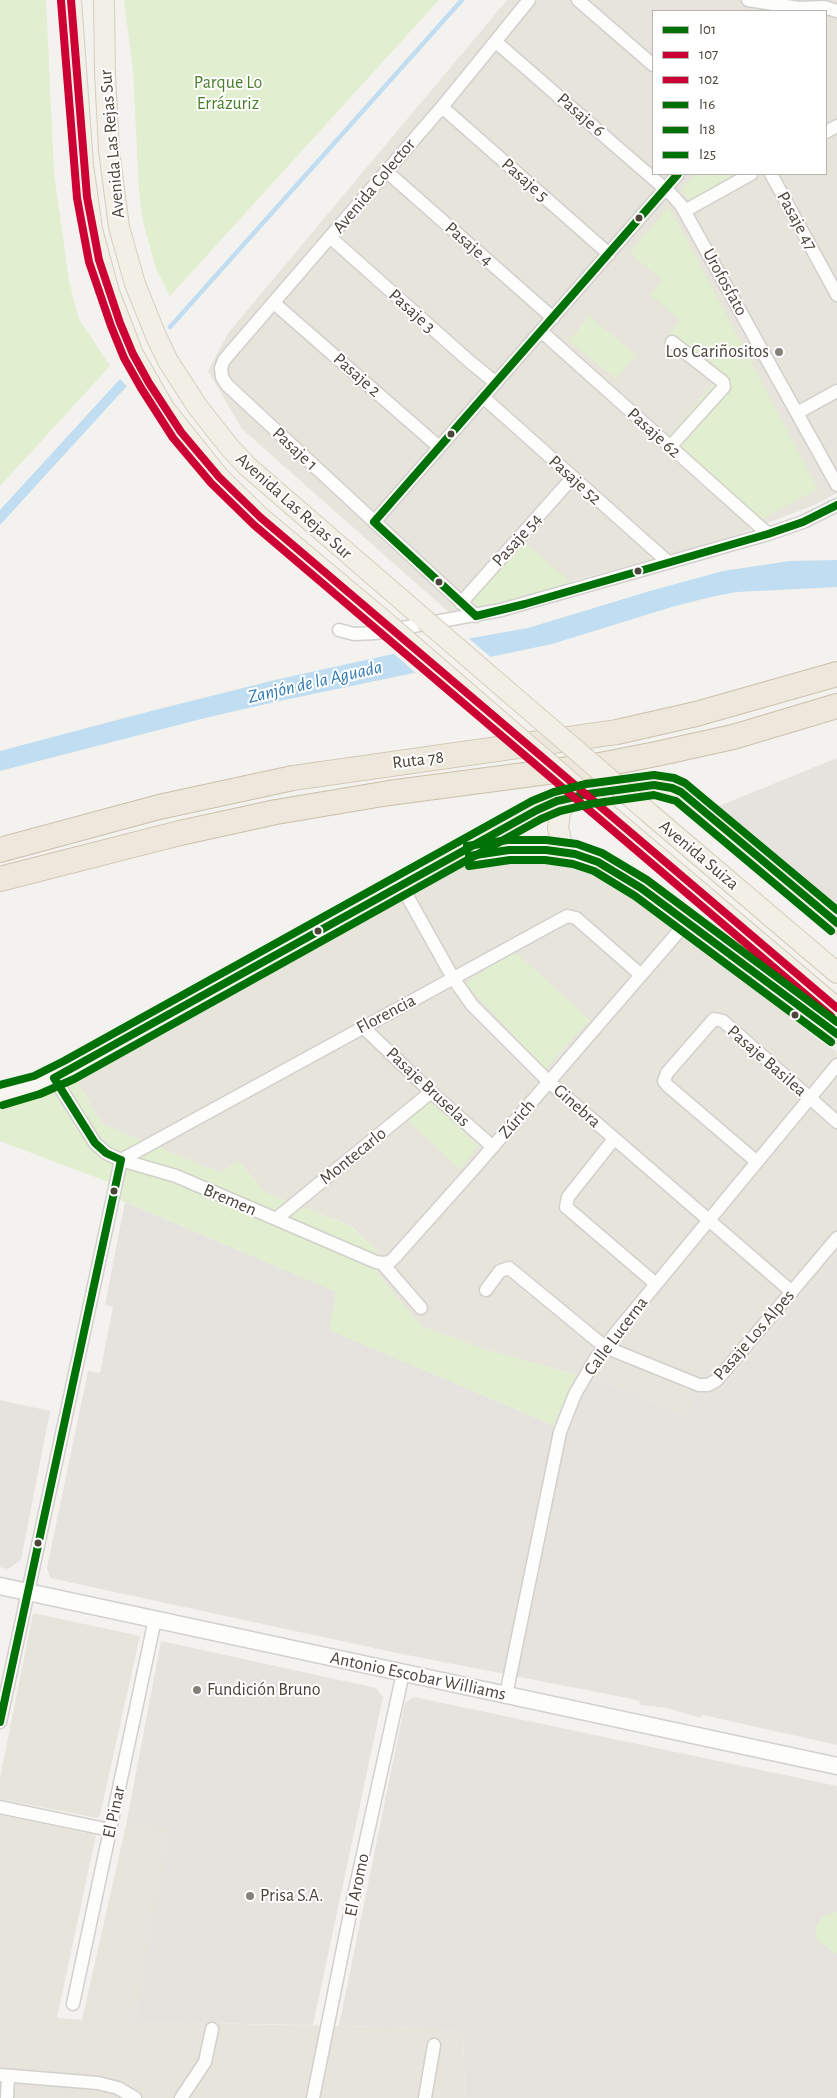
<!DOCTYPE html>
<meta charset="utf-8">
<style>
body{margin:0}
#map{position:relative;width:837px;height:2098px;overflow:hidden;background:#f4f2ee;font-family:"Alegreya Sans",sans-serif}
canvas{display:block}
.legend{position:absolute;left:652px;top:10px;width:175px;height:165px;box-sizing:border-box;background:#fff;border:1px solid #b7b4b0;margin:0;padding:6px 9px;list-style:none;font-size:15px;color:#4b4439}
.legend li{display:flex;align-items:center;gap:10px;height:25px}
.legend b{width:25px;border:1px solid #b7b4b0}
</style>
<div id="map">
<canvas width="837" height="2098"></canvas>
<ul class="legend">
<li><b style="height:6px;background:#007106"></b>I01</li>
<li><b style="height:6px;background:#c03"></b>107</li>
<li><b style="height:6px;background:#c03"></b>102</li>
<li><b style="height:6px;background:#007106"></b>I16</li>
<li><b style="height:6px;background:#007106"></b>I18</li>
<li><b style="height:6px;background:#007106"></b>I25</li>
</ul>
</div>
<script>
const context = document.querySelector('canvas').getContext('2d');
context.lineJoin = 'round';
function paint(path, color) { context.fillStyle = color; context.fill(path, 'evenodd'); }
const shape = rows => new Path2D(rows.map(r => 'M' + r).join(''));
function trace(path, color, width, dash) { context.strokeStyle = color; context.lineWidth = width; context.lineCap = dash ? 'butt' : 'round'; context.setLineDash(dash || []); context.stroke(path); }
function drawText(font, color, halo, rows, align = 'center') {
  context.font = font + ' "Alegreya Sans",sans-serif'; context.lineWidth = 4; context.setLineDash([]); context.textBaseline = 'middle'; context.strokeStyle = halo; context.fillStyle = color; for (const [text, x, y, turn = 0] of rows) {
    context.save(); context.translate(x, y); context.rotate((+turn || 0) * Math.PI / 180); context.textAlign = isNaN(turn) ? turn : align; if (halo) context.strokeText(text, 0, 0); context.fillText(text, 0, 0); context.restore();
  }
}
paint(shape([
 [507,0,837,0,837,493,812,506,726,539,476,607,452,615,242,429,208,371,228,333],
 [653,11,826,11,826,174,653,174],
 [524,860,568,864,610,875,820,1041,837,1052,837,1256,723,1387,714,1394,706,1397,688,1417,601,1381,486,1350,421,1326,378,1274,376,1250,351,1226,266,1193,238,1161,220,1173,102,1124,76,1079,447,872,485,863],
 [33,1613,140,1636,100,1815,97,1818,0,1799,0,1778],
 [0,1815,96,1835,57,2018,82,2020,127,1820,173,1828,142,1978,137,2022,437,2028,463,2032,465,2098,0,2098]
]), '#e7e4dc');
paint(shape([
 [837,758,837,904,719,806],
 [125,1202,337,1292,330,1330,555,1426,558,1415,578,1375,601,1381,688,1417,696,1395,706,1397,714,1394,723,1387,837,1256,837,1745,622,1697,397,1653,50,1578,47,1568,88,1371,100,1373,113,1307,105,1305],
 [0,1400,50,1411,21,1560,8,1569,0,1567],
 [161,1641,376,1688,383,1697,313,2025,137,2022,142,1978,172,1829,127,1820],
 [414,1697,837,1786,837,2098,465,2098,463,2032,437,2028,339,2026,405,1703]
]), '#e6e2de');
paint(shape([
 [0,0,46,0,54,173,69,281,79,319,110,366,0,486],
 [124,0,439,0,170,296,156,269,143,222,139,192,133,70],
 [696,174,741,174,692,204,681,189],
 [669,206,818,489,761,519,666,440,714,382,664,341,680,320,650,295,662,280,630,253],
 [589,316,636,355,616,379,569,341],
 [525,543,575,585,475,611,466,604],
 [514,951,590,1020,545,1069,465,983],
 [76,1079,102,1124,220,1173,238,1161,266,1193,350,1226,376,1250,378,1274,421,1326,486,1350,578,1375,558,1415,555,1426,329,1330,336,1292,109,1195,111,1183,0,1141,0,1105],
 [430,1098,478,1146,460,1170,406,1118],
 [837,1912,837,1953,836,1954,817,1940,815,1929,821,1917]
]), '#e1eecf');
paint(shape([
 [673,1547,735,1560,701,1718,667,1708,639,1705]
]), '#e6e3df');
paint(shape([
 [120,379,127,386,0,525,0,510],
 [837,560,837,587,737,592,715,596,675,606,552,644,275,702,205,718,0,771,0,751,151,711,275,680,438,644,528,628,650,591,723,571,790,561]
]), '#c0ddf1');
paint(shape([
 [467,637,493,659,418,675,392,652]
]), '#f4f2ee');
trace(shape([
 [170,327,462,0]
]), '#c0ddf1', 4.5);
const minor = shape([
 [578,0,653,65],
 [748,0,799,8,824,7,837,11],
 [496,42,671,194,681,205,837,485],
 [442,107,609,254],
 [826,132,837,126],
 [386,171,553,318],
 [771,174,837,295],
 [690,208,751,174],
 [330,237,469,361,496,383],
 [274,303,439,447],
 [541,331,768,534],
 [483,397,668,562],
 [797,413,837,391],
 [670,447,724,387,723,382,672,342],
 [374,522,678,174],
 [461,603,573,477],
 [476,616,227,385,222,377,221,368,224,360,442,107,529,0],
 [339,630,354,634,375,633,501,610,768,534,803,522,837,505],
 [401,885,453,978,472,1005,549,1082,792,1292],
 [363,1027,431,1092,493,1147],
 [54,1078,95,1143,106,1153,121,1160,176,1176,376,1262,382,1263,421,1308],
 [614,1139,568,1197,566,1207,656,1284],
 [121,1160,567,916,576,918,641,975],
 [757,1162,668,1086,664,1081,667,1073,714,1019,723,1021,837,1122],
 [276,1219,431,1092],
 [382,1263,390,1262,395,1257,477,1165,686,923],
 [486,1290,500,1271,509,1268,605,1347,699,1385,708,1385,717,1380,837,1238],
 [506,1695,560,1432,575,1394,596,1358,619,1329,837,1065],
 [0,1722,121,1160],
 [0,1807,110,1830],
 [73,2004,155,1619],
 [0,2075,98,2083,118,2088,135,2098],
 [7,2098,8,2076],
 [181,2098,205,2062,212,2029],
 [313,2098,352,1904,403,1673],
 [425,2098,434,2045]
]);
const tertiary = shape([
 [0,1586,837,1766]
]);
const secondary = shape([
 [0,1095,37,1085,69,1070,442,863,486,852,509,850,564,852,586,857,612,869,641,888,837,1034]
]);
const primary = shape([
 [71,0,83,164,92,229,109,292,133,354,164,408,219,477,260,517,389,625],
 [104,0,105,73,109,150,119,227,135,284,156,336,168,361,197,406,230,448,248,467,425,620],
 [649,813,837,973],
 [612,818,837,1008],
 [564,852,558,828,560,813,567,799],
 [442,863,537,810,557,801,617,789,663,786,672,788,689,796,837,923]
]);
const motorway = shape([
 [0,850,159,807,293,778,617,732,696,714,837,674],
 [0,879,180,833,276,812,389,793,600,765,656,754,733,737,837,706]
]);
trace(minor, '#d2d0cb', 15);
trace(tertiary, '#d2d0cb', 19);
trace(secondary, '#d3cfc5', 20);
trace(primary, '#d6cebb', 22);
trace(motorway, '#ccbfa9', 26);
trace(minor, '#fdfdfc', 12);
trace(tertiary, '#fdfdfc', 16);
trace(secondary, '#f7f6f1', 18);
trace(primary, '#f2efe6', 20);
trace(motorway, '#ede8db', 24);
const primaryBridge = shape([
 [425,620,649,813],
 [389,625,612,818]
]);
trace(primaryBridge, '#d6cebb', 22, []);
trace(primaryBridge, '#f2efe6', 20);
trace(shape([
 [469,856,509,850,546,850,575,854,598,862,641,888,837,1034],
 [54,1078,537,810,557,801,588,794,654,785,672,788,681,792,837,923],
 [54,1078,95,1143,106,1153,121,1160],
 [0,1722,121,1160]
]), '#007106', 8);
trace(shape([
 [71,0,87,197,99,260,120,323,133,354,149,383,181,432,219,477,260,517,837,1008]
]), '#c03', 8);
trace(shape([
 [61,1,77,198,89,262,111,326,124,358,141,388,173,438,211,483,254,525,831,1016]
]), '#c03', 8);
trace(shape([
 [374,522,678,174],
 [374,522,476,616],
 [476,616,525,604,768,534,803,522,837,505]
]), '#007106', 8);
trace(shape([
 [469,866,510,860,545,860,573,864,594,871,635,896,831,1042],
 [3,1105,40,1094,74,1079,541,819,560,811,590,804,654,795,676,801,831,931]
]), '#007106', 8);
trace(shape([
 [467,846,508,840,546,840,577,844,602,853,647,880,837,1022],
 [0,1085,34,1076,64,1061,532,801,554,792,586,784,654,775,674,778,685,783,837,910]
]), '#007106', 8);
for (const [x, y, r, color] of [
 [639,218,4.5,"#4b4439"],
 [779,352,5,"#868178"],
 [451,434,4.5,"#4b4439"],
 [638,571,4.5,"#4b4439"],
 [439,582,4.5,"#4b4439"],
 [318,931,4.5,"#4b4439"],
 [795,1015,4.5,"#4b4439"],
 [114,1191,4.5,"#4b4439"],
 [38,1543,4.5,"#4b4439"],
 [197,1690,5,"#868178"],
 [250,1896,5,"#868178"]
]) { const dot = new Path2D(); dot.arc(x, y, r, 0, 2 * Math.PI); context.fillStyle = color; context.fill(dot); trace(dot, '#fff', 2); }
drawText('18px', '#4a7f2a', '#fff', [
 ["Parque Lo",228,83],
 ["Errázuriz",228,104]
]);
drawText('18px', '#4b4439', '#fff', [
 ["Pasaje 6",581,115,41],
 ["Avenida Las Rejas Sur",112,144,-95],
 ["Pasaje 5",525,180,41],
 ["Avenida Colector",374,186,-50],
 ["Pasaje 47",797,221,61],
 ["Pasaje 4",469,244,41],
 ["Urofosfato",725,282,61],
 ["Pasaje 3",412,311,42],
 ["Pasaje 2",357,375,41],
 ["Pasaje 62",654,433,42],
 ["Pasaje 1",295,449,43],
 ["Pasaje 52",575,480,42],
 ["Avenida Las Rejas Sur",294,506,42],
 ["Pasaje 54",517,540,-48],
 ["Ruta 78",418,760,-7],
 ["Avenida Suiza",699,855,40],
 ["Florencia",386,1014,-28],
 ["Pasaje Basilea",767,1061,41],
 ["Pasaje Bruselas",428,1087,43],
 ["Ginebra",577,1106,41],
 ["Zúrich",517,1119,-49],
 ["Montecarlo",353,1156,-39],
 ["Bremen",230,1200,23],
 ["Pasaje Los Alpes",754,1335,-49],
 ["Calle Lucerna",616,1336,-53],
 ["Antonio Escobar Williams",418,1676,12],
 ["El Pinar",114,1812,-78],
 ["El Aromo",357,1885,-78]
]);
drawText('18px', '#4b4439', '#fff', [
 ["Los Cariñositos",769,352,"right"],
 ["Fundición Bruno",207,1690],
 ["Prisa S.A.",260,1896]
], 'left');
drawText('italic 19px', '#2e7ab2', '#fff', [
 ["Zanjón de la Aguada",315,682,-13]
]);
</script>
